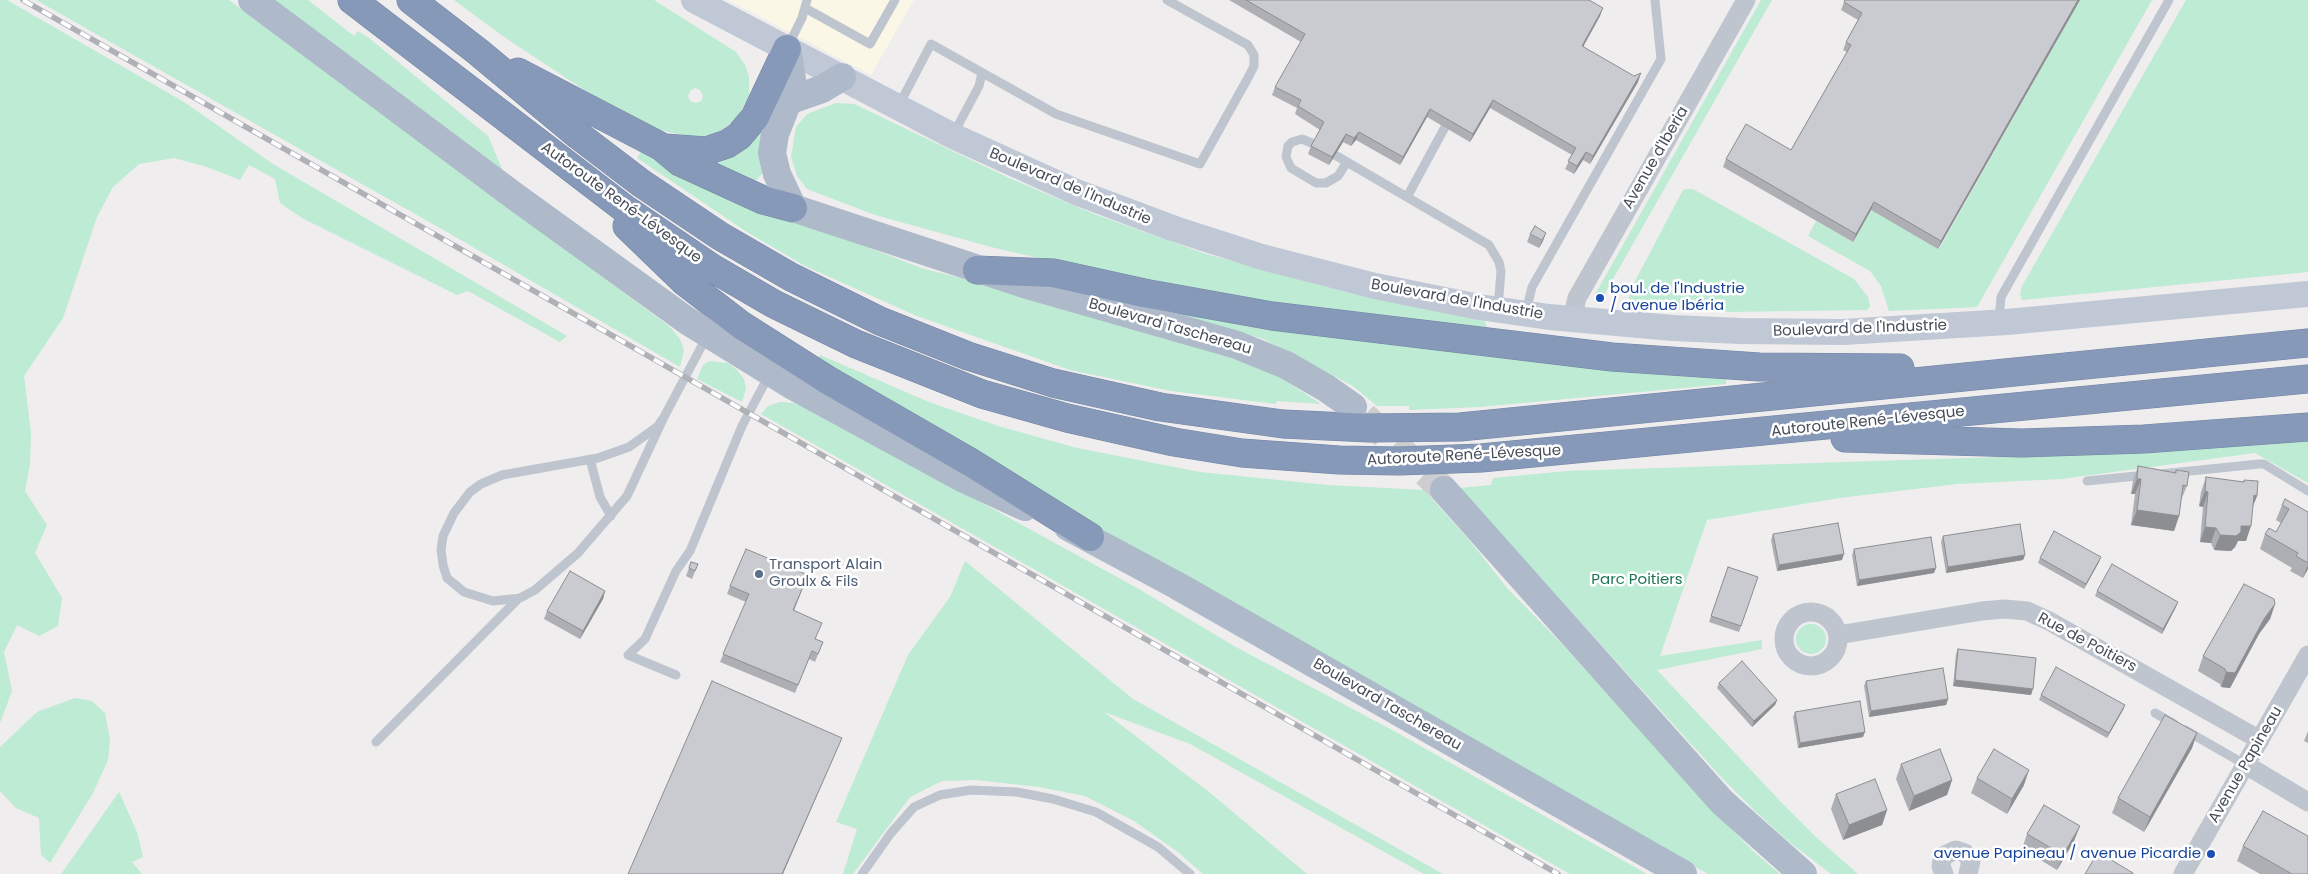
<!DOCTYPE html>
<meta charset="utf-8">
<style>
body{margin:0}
canvas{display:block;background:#efeded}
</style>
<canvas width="2308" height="874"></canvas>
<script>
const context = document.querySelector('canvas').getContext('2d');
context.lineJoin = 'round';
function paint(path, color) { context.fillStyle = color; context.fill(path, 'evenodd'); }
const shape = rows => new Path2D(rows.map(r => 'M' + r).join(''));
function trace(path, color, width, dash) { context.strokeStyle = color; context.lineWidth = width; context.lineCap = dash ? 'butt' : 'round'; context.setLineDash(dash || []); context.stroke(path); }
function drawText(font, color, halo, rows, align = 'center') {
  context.font = font + ' Poppins,sans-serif'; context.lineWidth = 5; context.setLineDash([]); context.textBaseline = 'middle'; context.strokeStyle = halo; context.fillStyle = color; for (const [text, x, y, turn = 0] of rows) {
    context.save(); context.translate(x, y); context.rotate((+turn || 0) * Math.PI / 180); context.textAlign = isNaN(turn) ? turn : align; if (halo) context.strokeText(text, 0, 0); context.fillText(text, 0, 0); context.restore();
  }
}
paint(shape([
 [728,0,914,0,871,75]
]), '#faf7e6');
paint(shape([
 [0,0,7,0,184,102,273,164,567,336,560,342,468,291,457,295,302,218,280,203,275,179,249,165,240,180,207,167,174,158,139,164,113,187,97,217,63,318,24,376,31,433,30,464,25,491,47,525,35,553,62,598,58,626,39,636,17,625,4,652,12,691,0,723],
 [36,0,229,0,669,326,680,339,684,350,680,367,447,232],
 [267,0,308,0,354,36,358,31,369,38,488,136,506,178],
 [454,0,654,0,736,52,745,65,749,77,749,96,736,119,719,132,696,138,654,129,615,110,504,37],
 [695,88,700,90,703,96,701,101,696,103,690,101,688,96,690,91],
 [1761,0,1772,0,1605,293,1603,296,1598,296,1595,294,1597,291],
 [2080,0,2152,0,1977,307,1889,311,1881,286,1870,271,1808,236,1816,221,1853,242,1871,210,1939,249],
 [2186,0,2308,0,2308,272,2022,300,2020,294,2022,286],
 [836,103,854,104,1009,178,1094,214,1206,254,1346,292,1485,321,1487,328,1244,298,1109,274,991,247,875,215,807,189,797,176,791,157,796,127,807,114],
 [757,130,762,133,759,152,763,173,753,183,711,161],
 [642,150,834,234,921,268,1026,295,1251,364,1281,378,1321,404,1277,401,1276,404,1171,391,1070,370,917,316,805,266,747,232,637,158],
 [1687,189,1693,189,1854,279,1868,297,1870,306,1867,310,1723,312,1631,305,1629,298,1633,285,1683,190],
 [1138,306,1726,377,1726,384,1480,407,1409,410,1409,406,1377,406,1353,386,1261,338],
 [820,355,929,402,998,426,1077,448,1200,472,1328,485,1424,490,1470,541,1507,588,1560,642,1707,804,1754,852,1780,874,1708,874,1112,535,817,361],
 [709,361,728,363,737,370,744,379,746,389,742,402,697,379,703,365],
 [780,402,794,403,811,410,931,475,1137,588,1234,646,1394,731,1647,874,1570,874,761,414,768,406],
 [2308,439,2308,483,2255,453,2061,479,1957,484,1839,498,1707,520,1660,656,1762,640,1762,649,1657,670,1781,802,1818,839,1858,874,1831,874,1788,841,1755,811,1722,778,1459,488,1491,485,1493,478,1567,471,2122,453],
 [965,561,1133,699,1443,874,1424,874,1190,744,1104,712,1209,792,1307,874,1203,874,1178,852,1134,821,1085,796,1039,787,976,780,942,781,910,797,853,874,843,874,857,829,836,822,908,655,950,597],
 '1796 639a15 15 0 1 1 30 0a15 15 0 1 1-30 0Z',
 [75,698,92,701,105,713,110,740,108,760,93,793,50,863,41,855,39,818,16,808,0,791,0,747,37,712],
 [119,792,137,832,143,857,132,862,142,874,61,874]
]), '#bdebd4');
trace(shape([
 [1364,416,1444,490]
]), '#cdcdcf', 28, [28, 14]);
const highway = shape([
 [352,0,625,209,712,268,774,304,856,344,982,394,1067,418,1174,442,1242,453,1339,460,1399,461,1481,458,2308,379],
 [411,0,477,51,578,135,641,183,720,236,791,277,880,321,968,356,1053,383,1160,407,1283,424,1369,428,1460,427,2308,343],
 [518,72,662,147,680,162,763,200,793,208],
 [665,148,706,151,727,144,739,136,755,117,787,49],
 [627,226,685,282,741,325,826,379,970,462,1090,537],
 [977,270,1053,273,1144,293,1272,316,1612,357,1759,367,1900,368],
 [1845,438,2022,443,2144,439,2308,427]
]);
trace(highway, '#7384a4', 29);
trace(shape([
 [805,8,870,44,895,0],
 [788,46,802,18,807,0],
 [899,105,931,44,1056,114,1200,164,1249,76,1254,66,1254,55,1248,45,1167,0],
 [954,133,979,86,982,73],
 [1314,144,1302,139,1292,142,1288,146,1286,157,1291,168,1316,183,1326,183,1338,176,1347,162],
 [1335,155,1489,245,1499,262,1501,271,1498,308],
 [1407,197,1445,127],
 [1526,312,1532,287,1661,59,1655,0],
 [1999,320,2001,297,2169,0],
 [664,417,627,496,578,553,535,590,520,598,493,601,464,592,447,578,443,565,441,550,443,536,454,513,470,492,481,484,502,475,598,458,629,447,657,427,664,417,707,336],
 [590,459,600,497,611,516],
 [2161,474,2259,464,2264,464,2308,491],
 [2087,481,2146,475],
 [676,675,628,655,645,639,676,571,690,551,742,426,769,375],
 [2155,713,2174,724],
 [2185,730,2246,765],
 [376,742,519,598],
 [862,874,891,833,914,807,940,795,971,790,1017,792,1053,799,1096,812,1158,847,1190,874]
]), '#bec5ce', 9);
trace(shape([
 [1572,319,1577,298,1746,0],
 '1784 639a27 27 0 1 1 54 0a27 27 0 1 1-54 0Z',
 [1838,635,1982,611,2005,609,2027,611,2049,621,2260,740],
 [2246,765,2308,802],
 [1944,874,1941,866,1943,856,1956,850,1965,853,1971,861,1968,874],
 [2183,874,2308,655]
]), '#bec5ce', 19);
trace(shape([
 [694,0,953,136,1076,192,1175,229,1262,257,1375,286,1479,307,1549,317,1673,328,1740,331,1843,332,2007,322,2308,294]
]), '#c0c8d5', 26);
trace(shape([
 [252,0,513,195,686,320,793,386,962,478,1025,507],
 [787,49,792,79,788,101,775,134,772,153,777,174,793,208,1024,284,1237,345,1286,365,1326,388,1353,407],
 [788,101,822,89,842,77],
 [1444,490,1722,802,1803,874],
 [1068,527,1176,585,1683,874]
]), '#aeb9ca', 28);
trace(highway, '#8799b9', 28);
const rail = shape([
 [23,0,1558,874]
]);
trace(rail, '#afb1b7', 5.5);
trace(rail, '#fff', 4, [11]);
paint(shape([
 [1229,0,1589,0,1600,16,1583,47,1638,82,1590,164,1583,160,1574,174,1565,169,1572,155,1490,108,1470,142,1427,117,1400,165,1356,140,1351,146,1343,142,1329,165,1308,154,1311,146,1320,130,1295,114,1297,108,1272,95,1275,87,1301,42],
 [2080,0,1938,249,1871,210,1853,242,1723,167,1726,159,1791,150,1847,52,1843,50,1846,42,1858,20,1841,10,1844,2],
 [1530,234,1543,241,1539,248,1527,242],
 [2138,466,2175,473,2176,470,2187,486,2181,500,2179,516,2174,531,2131,525,2135,494,2131,494,2133,481],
 [2206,477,2243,482,2244,480,2257,496,2253,506,2246,541,2238,541,2235,547,2231,551,2214,550,2211,543,2200,542,2203,507,2199,506,2201,492],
 [2282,505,2308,512,2308,569,2303,578,2290,571,2292,568,2260,549,2265,534,2276,532,2281,523,2276,520],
 [1773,534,1842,560,1777,571,1771,540],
 [1943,536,2025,555,2023,560,1946,573,1941,542],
 [1854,549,1934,573,1857,586,1852,555],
 [2040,558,2099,562,2084,589,2038,563],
 [691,562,698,564,692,579,686,576],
 [1728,567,1758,577,1739,632,1709,622],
 [808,575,794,611,816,639,823,642,815,662,809,659,795,693,720,662,746,602,727,594,730,586],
 [605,591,603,599,580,639,544,619,547,611],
 [2097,591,2176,607,2162,634,2095,596],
 [2275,604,2270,619,2259,634,2230,688,2221,687,2220,684,2198,671,2203,656],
 [1958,649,2031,695,1953,686,1956,654],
 [1866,681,1948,699,1946,705,1869,717,1864,686],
 [1719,683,1777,700,1775,705,1752,727,1717,688],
 [2041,695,2125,705,2123,710,2107,738,2039,700],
 [1795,712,1863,737,1798,748,1793,717],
 [2308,731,2308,743,2304,741],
 [2197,733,2192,748,2144,832,2112,813,2118,798],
 [1901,764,1952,780,1947,795,1909,811,1896,779],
 [1977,778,2024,785,2007,814,1971,793],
 [1836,794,1887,810,1882,825,1843,840,1831,809],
 [2027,834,2074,841,2057,870,2022,849],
 [2243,846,2308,874,2260,874,2237,861]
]), '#aeafb4');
paint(shape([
 [2078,0,2080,0,1938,249,1941,241],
 [1603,8,1600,16,1579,54,1582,46],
 [1641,73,1638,82,1590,164,1593,156],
 [1493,100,1490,108,1470,142,1473,134],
 [1430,109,1427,117,1400,165,1403,157],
 [1359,132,1356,140,1351,146,1354,138],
 [1346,134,1343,142,1329,165,1332,157],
 [1586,152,1583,160,1574,174,1577,166],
 [1874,202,1871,210,1853,242,1856,234],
 [1546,233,1543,241,1539,248,1542,240],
 [2137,479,2141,479,2135,494,2131,494],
 [2205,491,2208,492,2203,507,2199,506],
 [2254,495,2257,496,2251,511],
 [2137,510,2179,516,2174,531,2131,525],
 [2241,526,2251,526,2246,541,2238,541,2235,547,2231,551,2214,550,2220,535],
 [2205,527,2216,528,2211,543,2200,542],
 [1844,554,1842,560,1777,571,1779,565],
 [2025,555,2023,560,1946,573,1948,567],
 [2101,557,2099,562,2084,589,2086,584],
 [2308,564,2308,569,2303,578],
 [1936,568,1934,573,1857,586,1859,580],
 [605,591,603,599,580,639,583,631],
 [2178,602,2176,607,2162,634,2163,629],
 [2275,604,2270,619,2259,634,2230,688,2221,687,2226,672],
 [1955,680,2033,689,2031,695,1953,686],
 [1948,699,1946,705,1869,717,1871,711],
 [1777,700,1775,705,1752,727,1754,721],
 [2125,705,2123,710,2107,738,2109,733],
 [1865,732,1863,737,1798,748,1800,743],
 [2197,733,2192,748,2144,832,2150,817],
 [842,738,783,874,782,874],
 [2029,770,2024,785,2007,814,2012,799],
 [1952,780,1947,795,1909,811,1914,796],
 [1887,810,1882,825,1843,840,1849,825],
 [2080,826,2074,841,2057,870,2063,855]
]), '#8d8e92');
const building = shape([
 [1246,0,1589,0,1603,8,1582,46,1634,76,1641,73,1593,156,1586,152,1577,166,1568,161,1576,148,1493,100,1473,134,1430,109,1403,157,1359,132,1354,138,1346,134,1332,157,1311,146,1324,122,1298,106,1301,100,1275,87,1305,34,1246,0],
 [1845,0,2078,0,1941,241,1874,202,1856,234,1726,159,1746,124,1791,150,1851,45,1846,42,1862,13,1844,2,1845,0],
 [1535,226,1546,233,1542,240,1530,234,1535,226],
 [2138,466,2176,473,2176,470,2189,472,2187,486,2183,485,2179,516,2137,510,2141,479,2137,479,2138,466],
 [2206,477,2244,482,2244,480,2258,481,2257,496,2254,495,2251,526,2241,526,2241,532,2236,536,2220,535,2216,528,2205,527,2208,492,2205,491,2206,477],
 [2285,499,2308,512,2308,563,2296,556,2298,553,2265,534,2269,528,2276,532,2289,509,2282,505,2285,499],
 [1838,523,1844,554,1779,565,1773,534,1838,523],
 [2020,524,2025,555,1948,567,1943,536,2020,524],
 [2054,531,2101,557,2086,584,2040,558,2054,531],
 [1931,537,1936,568,1859,580,1854,549,1931,537],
 [746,549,808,575,793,610,822,623,815,639,823,642,818,654,812,651,798,685,723,654,749,594,730,586,746,549],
 [691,562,698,564,695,571,689,568,691,562],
 [2112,564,2178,602,2163,629,2097,591,2112,564],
 [1728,567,1758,577,1741,626,1711,616,1728,567],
 [570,571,605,591,583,631,547,611,570,571],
 [2244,584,2274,599,2275,604,2264,619,2235,673,2226,672,2225,669,2203,656,2244,584],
 [1958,649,2036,658,2033,689,1955,680,1958,649],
 [1742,661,1777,700,1754,721,1719,683,1742,661],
 [2056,667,2125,705,2109,733,2041,695,2056,667],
 [1943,668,1948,699,1871,711,1866,681,1943,668],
 [712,681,842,738,782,874,628,874,712,681],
 [1860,701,1865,732,1800,743,1795,712,1860,701],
 [2165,715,2197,733,2150,817,2118,798,2165,715],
 [1940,749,1952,780,1914,796,1901,764,1940,749],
 [1994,749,2029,770,2012,799,1977,778,1994,749],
 [1875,779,1887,810,1849,825,1836,794,1875,779],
 [2044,805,2080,826,2063,855,2027,834,2044,805],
 [2263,811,2308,836,2308,874,2292,874,2243,846,2263,811],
 [2098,852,2133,873,2133,874,2085,874,2098,852]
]);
paint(building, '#cacbd1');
trace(building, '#8d8e92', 1);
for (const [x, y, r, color] of [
 [1600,298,5,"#1a4fb4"],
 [759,574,5,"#5c6f8a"],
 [2211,854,5,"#1a4fb4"]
]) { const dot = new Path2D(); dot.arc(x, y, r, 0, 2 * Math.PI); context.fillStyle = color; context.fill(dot); trace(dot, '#fff', 2); }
drawText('15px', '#464e59', '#fff', [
 ["Avenue d'Iberia",1656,158,-60],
 ["Boulevard de l'Industrie",1070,187,23],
 ["Autoroute René-Lévesque",621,203,36],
 ["Boulevard de l'Industrie",1457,300,10],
 ["Boulevard Taschereau",1170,327,16],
 ["Boulevard de l'Industrie",1860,329,-2],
 ["Autoroute René-Lévesque",1868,422,-6],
 ["Autoroute René-Lévesque",1464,456,-3],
 ["Rue de Poitiers",2087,643,28],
 ["Boulevard Taschereau",1387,705,30],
 ["Avenue Papineau",2246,765,-60]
]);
drawText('15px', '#164399', '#fff', [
 ["boul. de l'Industrie",1610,289],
 ["/ avenue Ibéria",1610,306],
 ["avenue Papineau / avenue Picardie",2201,854,"right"]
], 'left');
drawText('15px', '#4e5e75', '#fff', [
 ["Transport Alain",769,565],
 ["Groulx & Fils",769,582]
], 'left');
drawText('15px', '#1d7453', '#fff', [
 ["Parc Poitiers",1637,580]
]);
</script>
